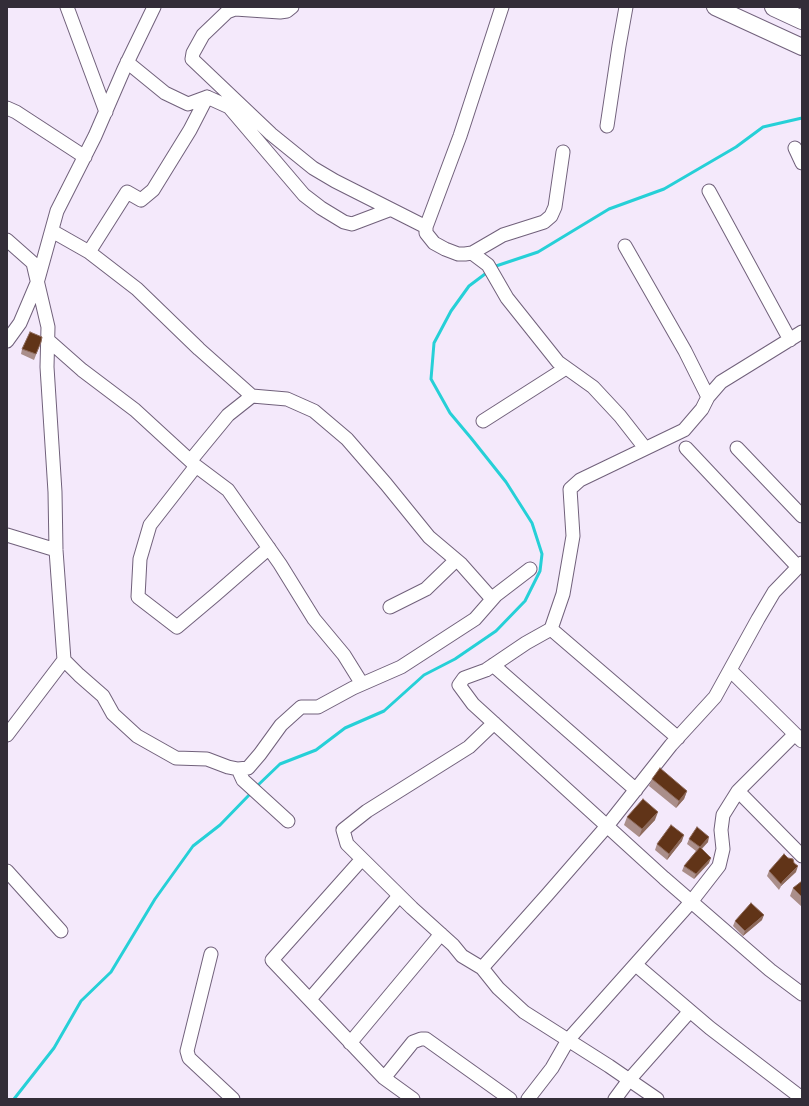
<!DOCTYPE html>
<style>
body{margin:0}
#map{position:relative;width:809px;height:1106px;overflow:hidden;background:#f4e9fb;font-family:"Roboto Condensed",sans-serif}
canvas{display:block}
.frame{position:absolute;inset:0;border:8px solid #332d38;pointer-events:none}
</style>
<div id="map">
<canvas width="809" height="1106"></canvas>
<div class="frame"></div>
</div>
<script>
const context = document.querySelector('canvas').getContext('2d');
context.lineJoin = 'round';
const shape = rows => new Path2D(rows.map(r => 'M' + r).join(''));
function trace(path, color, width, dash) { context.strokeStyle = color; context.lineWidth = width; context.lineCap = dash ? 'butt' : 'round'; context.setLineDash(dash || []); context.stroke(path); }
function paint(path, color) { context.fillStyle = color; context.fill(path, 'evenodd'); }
trace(shape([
 [493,267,538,252,609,209,664,189,736,147,763,127,802,118],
 [256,787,280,764,316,750,345,728,384,711,424,675,455,659,496,631,525,601,540,571,542,554,532,523,506,482,471,438,450,413,431,379,434,343,451,311,469,286,489,271],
 [14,1099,54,1048,81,1001,111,972,155,899,193,846,220,825,251,793]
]), '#26d0d7', 3);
const minor = shape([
 [67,7,106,112],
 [292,7,287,11,280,12,235,9,227,12,203,35,193,53,192,59,271,134,313,168,335,181,426,227],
 [502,7,460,136,426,227,426,233,434,243,445,249,458,254,465,254,472,253,503,235,544,222,551,216,555,207,563,152],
 [127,62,165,93,188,104,207,97,229,107,304,195,321,208,344,222,352,224,389,210],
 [7,108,16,112,85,157],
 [607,126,619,46,626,7],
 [795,148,802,163],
 [709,191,790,340],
 [52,231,89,252,127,192,141,200,153,190,190,130,207,97],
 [7,240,33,263,48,327,47,367,55,492,56,550,64,660,79,675,103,696,113,714,137,736,176,758,207,759,228,767,238,769,248,768,260,754,281,725,301,707,318,707,353,688,401,667,475,619,496,595,530,569],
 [625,246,685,351,708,397],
 [89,252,137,289,199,349,252,396,228,415,191,460],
 [472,253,488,265,507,298,558,362,593,387,620,416,645,448],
 [802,332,721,382,708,397,702,409,684,430,580,480,570,489,573,536,563,594,551,629,526,643,486,670,464,678,459,685,473,704,664,878,770,970,802,994],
 [48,340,82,370,135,410,196,466,228,490,280,564,314,619,344,655,362,684],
 [7,341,20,323,37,283,57,211,95,136,124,69,154,7],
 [252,396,287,399,314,411,347,439,386,484,429,537,461,564,492,599],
 [483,421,566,368],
 [686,448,798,567],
 [737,448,802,516],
 [196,466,150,525,140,559,138,597,177,627,215,595,269,548],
 [7,535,56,550],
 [390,607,426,589,456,560],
 [551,629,678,738],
 [493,665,636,790],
 [730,670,802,741],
 [494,723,469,747,367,811,343,830,347,844,412,908,453,945,462,956,482,968,498,988,524,1012,609,1066,657,1099],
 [795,734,738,791,802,856],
 [7,735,64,660],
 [238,769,243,780,288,821],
 [362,859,272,960,384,1078,413,1099],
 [7,871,61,931],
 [211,954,187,1051,189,1058,233,1099],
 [636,965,710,1028,799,1096],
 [482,968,547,895,607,826,671,745,715,697,758,619,774,592,802,563],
 [310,999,399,896],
 [350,1043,441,934],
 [384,1078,413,1042,421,1039,426,1039,510,1099],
 [528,1099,552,1068,568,1040,691,902,719,866,723,849,721,830,723,815,738,791],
 [615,1099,629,1080,690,1011]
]);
const major = shape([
 [715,7,802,47]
]);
const highway = shape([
 [774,7,802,20]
]);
trace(minor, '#71617b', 15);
trace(major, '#71617b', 18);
trace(highway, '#71617b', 20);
trace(minor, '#fff', 13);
trace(major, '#fff', 16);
trace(highway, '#fff', 18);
paint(shape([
 [41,342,34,360,21,354,22,349],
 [652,779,687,791,684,799,676,808,649,786],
 [627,817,655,820,639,837,624,825],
 [689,839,708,842,702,849,709,863,694,879,682,871,684,866,696,851,687,844],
 [682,841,667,860,655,850,657,844],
 [788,858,794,863,796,872,781,886,779,890,767,876,769,871],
 [802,881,802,907,790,896,793,888],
 [762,920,743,936,733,926,735,921]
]), '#aa8e8a');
paint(shape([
 [687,791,684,799,676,808,679,801],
 [658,812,655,820,639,837,642,829],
 [684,835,682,841,667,860,669,854],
 [709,837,708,842,698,852,700,847],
 [711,858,709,863,694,879,696,874],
 [798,866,796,872,781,886,779,890,783,881],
 [764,915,762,920,743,936,745,931]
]), '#8d6a5c');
const building = shape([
 [30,332,42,337,41,342,36,354,22,349,30,332],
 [660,768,687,791,679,801,652,779,660,768],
 [643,799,658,812,642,829,627,817,643,799],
 [671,825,684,835,669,854,657,844,671,825],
 [697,827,709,837,700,847,689,839,697,827],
 [700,847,711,858,696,874,684,866,700,847],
 [784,854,788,858,793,859,794,863,798,866,783,881,781,884,769,871,784,854],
 [802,881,802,897,793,888,802,881],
 [751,903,764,915,745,931,735,921,751,903]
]);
paint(building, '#613418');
trace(building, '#8d6a5c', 1);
</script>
